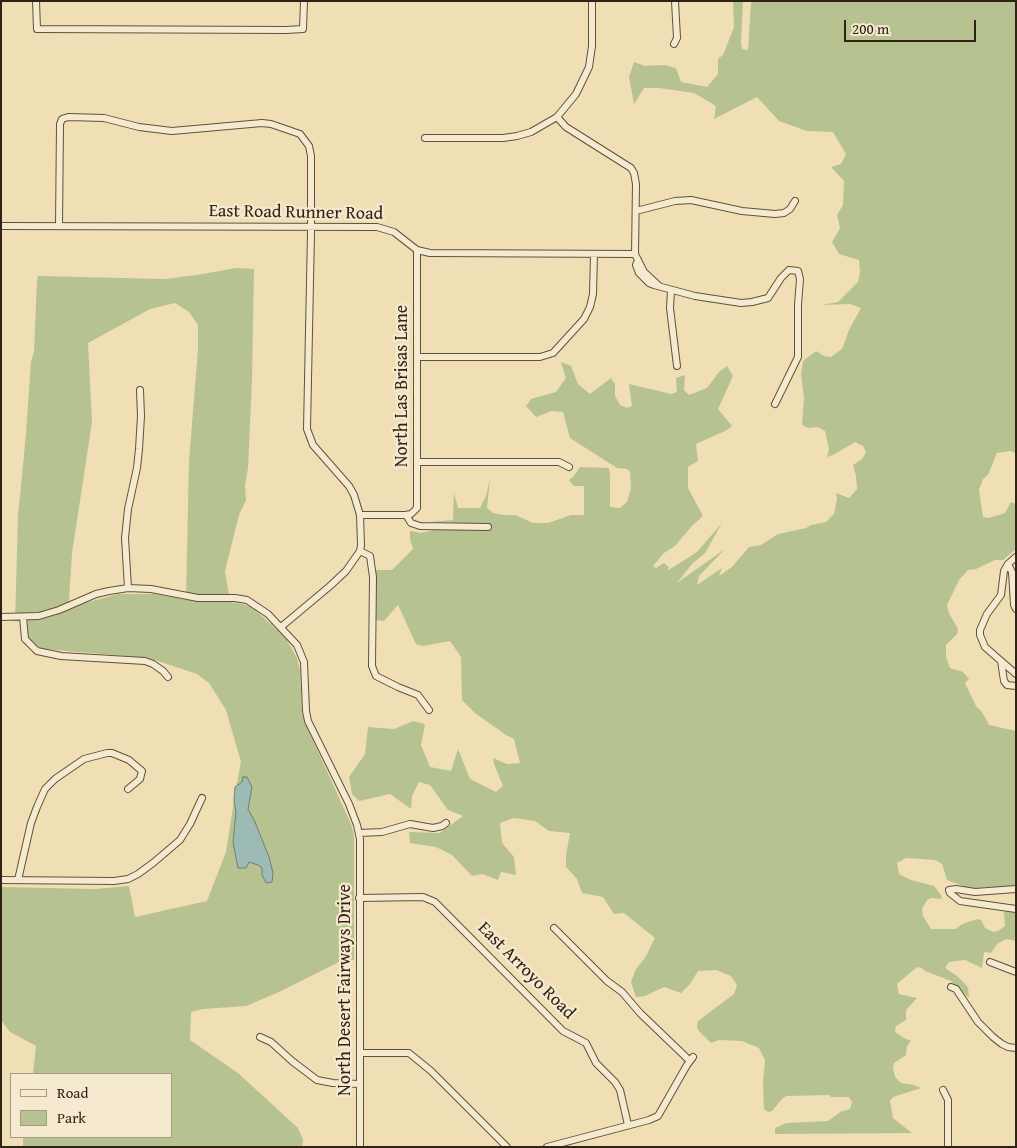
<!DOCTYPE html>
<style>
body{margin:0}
#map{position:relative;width:1017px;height:1148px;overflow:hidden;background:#f0dfb5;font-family:"Gentium Book Plus",serif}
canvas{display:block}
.frame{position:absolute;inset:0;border:2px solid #302214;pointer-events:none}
.legend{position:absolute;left:10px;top:1073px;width:162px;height:65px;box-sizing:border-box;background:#f5eacf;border:1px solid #a69a84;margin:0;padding:6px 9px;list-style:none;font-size:15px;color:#302214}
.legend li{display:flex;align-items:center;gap:10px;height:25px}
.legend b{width:25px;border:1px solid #a69a84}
.scale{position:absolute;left:844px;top:20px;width:132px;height:22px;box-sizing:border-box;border:2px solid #302214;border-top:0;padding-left:6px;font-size:15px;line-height:18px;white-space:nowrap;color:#302214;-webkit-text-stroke:4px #f5eacf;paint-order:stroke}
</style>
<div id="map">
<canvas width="1017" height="1148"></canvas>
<div class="frame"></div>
<ul class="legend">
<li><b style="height:6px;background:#f5eacf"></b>Road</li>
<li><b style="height:14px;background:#b6c290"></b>Park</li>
</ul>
<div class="scale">200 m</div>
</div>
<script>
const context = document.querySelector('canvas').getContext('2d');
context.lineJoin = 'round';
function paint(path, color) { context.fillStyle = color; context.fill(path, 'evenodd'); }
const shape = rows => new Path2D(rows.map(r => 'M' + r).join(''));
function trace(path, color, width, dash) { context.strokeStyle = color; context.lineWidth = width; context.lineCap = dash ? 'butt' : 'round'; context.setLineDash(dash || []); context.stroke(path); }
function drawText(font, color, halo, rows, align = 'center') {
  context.font = font + ' "Gentium Book Plus",serif'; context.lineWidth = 4.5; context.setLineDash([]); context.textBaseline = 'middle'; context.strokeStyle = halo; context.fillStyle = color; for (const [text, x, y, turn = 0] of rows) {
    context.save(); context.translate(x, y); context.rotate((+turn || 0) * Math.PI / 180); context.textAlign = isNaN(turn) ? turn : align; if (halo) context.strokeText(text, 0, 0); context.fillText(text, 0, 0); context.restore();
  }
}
paint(shape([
 [733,1,743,1,741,42,742,49,748,50,751,3,754,1,1016,1,1016,453,1010,451,997,453,988,475,983,479,979,490,983,517,989,518,1005,513,1011,502,1016,504,1016,549,1003,560,995,560,976,569,968,570,959,580,947,605,949,613,958,629,957,634,946,645,946,657,950,668,963,672,969,679,965,683,976,706,982,712,989,725,1016,731,1016,887,988,887,971,889,947,880,942,864,935,860,906,858,897,863,899,874,911,880,934,886,941,895,942,899,931,898,927,900,922,909,923,916,931,929,956,929,962,924,977,919,981,920,985,928,993,932,998,931,1005,926,1004,912,1009,911,1016,912,1016,941,1006,939,997,944,991,953,984,952,982,968,965,960,949,962,945,968,957,976,968,987,969,998,951,981,925,971,922,968,917,967,897,984,899,994,917,998,906,1010,906,1020,896,1026,895,1032,904,1038,911,1041,907,1046,906,1055,894,1063,893,1067,895,1077,901,1083,914,1085,921,1088,893,1097,890,1101,893,1118,912,1133,775,1134,775,1128,786,1123,828,1121,840,1112,850,1109,852,1102,849,1097,831,1097,830,1095,786,1096,782,1099,772,1111,768,1112,764,1109,763,1084,765,1060,759,1048,742,1041,719,1040,711,1043,698,1030,697,1026,698,1021,734,994,737,985,731,976,716,970,698,971,690,984,681,993,664,987,645,996,636,997,631,982,636,969,645,958,655,938,624,913,614,914,603,897,582,893,577,879,566,867,566,855,570,833,549,831,535,821,514,818,500,823,502,843,514,857,516,875,501,872,498,880,482,874,472,876,452,855,436,847,410,843,409,832,440,833,463,816,448,810,430,785,419,782,412,796,411,809,390,794,359,801,352,794,349,777,365,754,368,727,394,729,413,721,425,724,421,745,430,767,451,771,458,749,470,779,496,792,503,786,494,764,493,758,507,764,520,763,514,739,506,735,475,713,462,700,461,657,450,641,423,646,416,644,398,605,384,621,375,620,376,570,392,570,413,549,410,539,410,531,421,533,433,530,488,530,453,524,452,522,430,522,453,520,454,493,458,508,480,508,486,496,490,479,487,508,493,513,504,515,515,515,533,523,548,523,571,515,584,515,584,486,574,486,569,480,573,477,580,467,609,468,610,475,610,507,620,508,627,502,631,489,630,472,627,469,617,468,570,438,563,412,552,411,536,417,526,406,531,399,556,392,566,378,561,362,571,366,578,384,590,394,611,378,615,384,615,396,620,405,627,408,632,406,629,384,671,394,677,392,676,378,685,375,684,390,689,395,707,388,719,372,727,366,733,376,718,409,732,426,727,430,696,444,698,461,688,467,688,488,703,516,692,526,675,546,664,553,653,566,656,568,664,563,669,567,667,571,697,552,722,523,705,553,692,564,677,583,725,549,699,576,697,585,722,568,719,576,732,567,749,547,761,545,778,534,806,528,811,525,826,522,834,514,837,499,836,493,849,498,857,489,856,476,853,465,862,459,866,452,863,446,855,442,835,454,827,457,829,449,825,431,818,427,808,428,802,425,804,398,801,374,803,361,816,351,824,356,831,357,842,349,849,330,861,308,850,304,822,305,838,302,858,282,860,272,859,260,839,254,832,242,840,228,837,215,843,205,844,181,831,167,841,164,846,154,833,132,807,131,779,121,757,97,714,119,716,106,694,93,659,88,644,88,634,104,629,77,634,62,645,66,664,65,676,68,681,82,707,87,718,74,718,59,723,55,734,27],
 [236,268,254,269,252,379,248,468,245,485,246,500,239,515,225,571,230,602,243,604,252,607,285,637,297,658,300,670,302,714,305,723,351,824,354,834,354,960,343,960,279,992,246,1006,203,1009,191,1012,190,1040,238,1073,298,1128,303,1140,302,1147,23,1147,23,1137,171,1137,171,1074,33,1074,36,1046,10,1032,1,1020,1,887,95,889,129,886,135,917,207,901,226,852,236,788,241,762,226,710,209,683,197,674,155,660,126,656,42,649,32,642,27,636,28,622,15,621,18,516,26,434,31,361,34,352,37,281,38,276,165,279,197,275],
 [175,303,189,312,198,325,198,350,189,461,186,600,154,594,118,594,85,603,71,609,69,601,72,553,92,422,88,343,150,309]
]), '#b6c290');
const water = shape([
 [243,777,247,777,252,787,248,809,255,822,269,857,273,873,272,882,266,883,262,875,262,868,258,865,249,862,246,868,238,868,233,843,236,811,234,801,235,787,242,782,243,777]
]);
paint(water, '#9cbbb4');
trace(water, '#717e74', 1);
const minor = shape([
 [36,1,37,29,286,30,303,29,304,1],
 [674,44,677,38,675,1],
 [557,117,566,127,631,168,634,173,636,184,635,254,644,272,658,285],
 [425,138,503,138,517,136,531,132,557,117,576,94,589,67,592,46,592,1],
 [636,211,675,201,691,200,742,211,775,214,784,213,790,209,795,201],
 [1,226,377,227,394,232,417,250,430,253,635,254],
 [59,226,60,124,62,119,68,117,104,118,139,127,172,131,262,123,271,124,300,134,309,146,311,156,311,233,307,429,313,445,349,486,354,495,360,515,361,545,360,551,346,571,330,586,281,627],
 [638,260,636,265,639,273,649,283,654,285,695,296,741,303,752,302,768,298,781,278,789,270,798,271,800,279,798,305,798,357,775,404],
 [671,291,670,308,677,366],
 [417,357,540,357,553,353,584,319,590,307,593,294,594,254],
 [417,462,559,462,569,467],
 [360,515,406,515,411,514,417,508,417,250],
 [406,515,411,523,420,526,488,527],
 [360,551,370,556,373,577,372,666,376,676,398,687,418,695,429,710],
 [1016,557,1008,564,1004,571,1001,595,987,614,980,630,980,635,985,647,1016,674],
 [1008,564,1012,572,1014,605,1016,609],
 [128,588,125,538,128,509,137,468,139,449,141,416,140,390],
 [1,617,39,616,59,610,96,594,109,591,128,588,151,589,198,598,235,598,247,600,268,614,297,645,304,662,306,711,308,721,349,804,357,825,360,839,360,1147],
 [23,617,25,639,37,651,61,656,145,661,153,664,163,671,168,677],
 [1001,661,1004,681,1007,685,1016,686],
 [359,833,382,832,410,824,433,828,442,826,446,823],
 [1,880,114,881,128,879,138,874,153,863,180,840,190,824,202,798],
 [18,880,31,823,37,807,45,789,55,779,84,759,107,753,112,753,129,760,142,771,140,779,128,789],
 [1016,889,975,892,956,889,949,890,950,893,960,901,1016,909],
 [359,898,423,897,435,902,563,1031,586,1043,596,1063,615,1082,620,1090,628,1125],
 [554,928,607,981,622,992,640,1013,690,1061],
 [990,962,1016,972],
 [951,987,956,989,978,1022,993,1037,1002,1044,1008,1047,1016,1048],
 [260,1037,271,1042,292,1061,317,1080,333,1083,360,1084],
 [360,1053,409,1053,431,1071,507,1147],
 [943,1090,948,1100,948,1147],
 [547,1147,649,1120,658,1116,687,1065,693,1057]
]);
trace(minor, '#60513c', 8);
trace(minor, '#f5eacf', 6);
drawText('18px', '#302214', '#f5eacf', [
 ["East Road Runner Road",296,213,1],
 ["North Las Brisas Lane",402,386,-90],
 ["East Arroyo Road",526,971,45],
 ["North Desert Fairways Drive",345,990,-90]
]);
</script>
